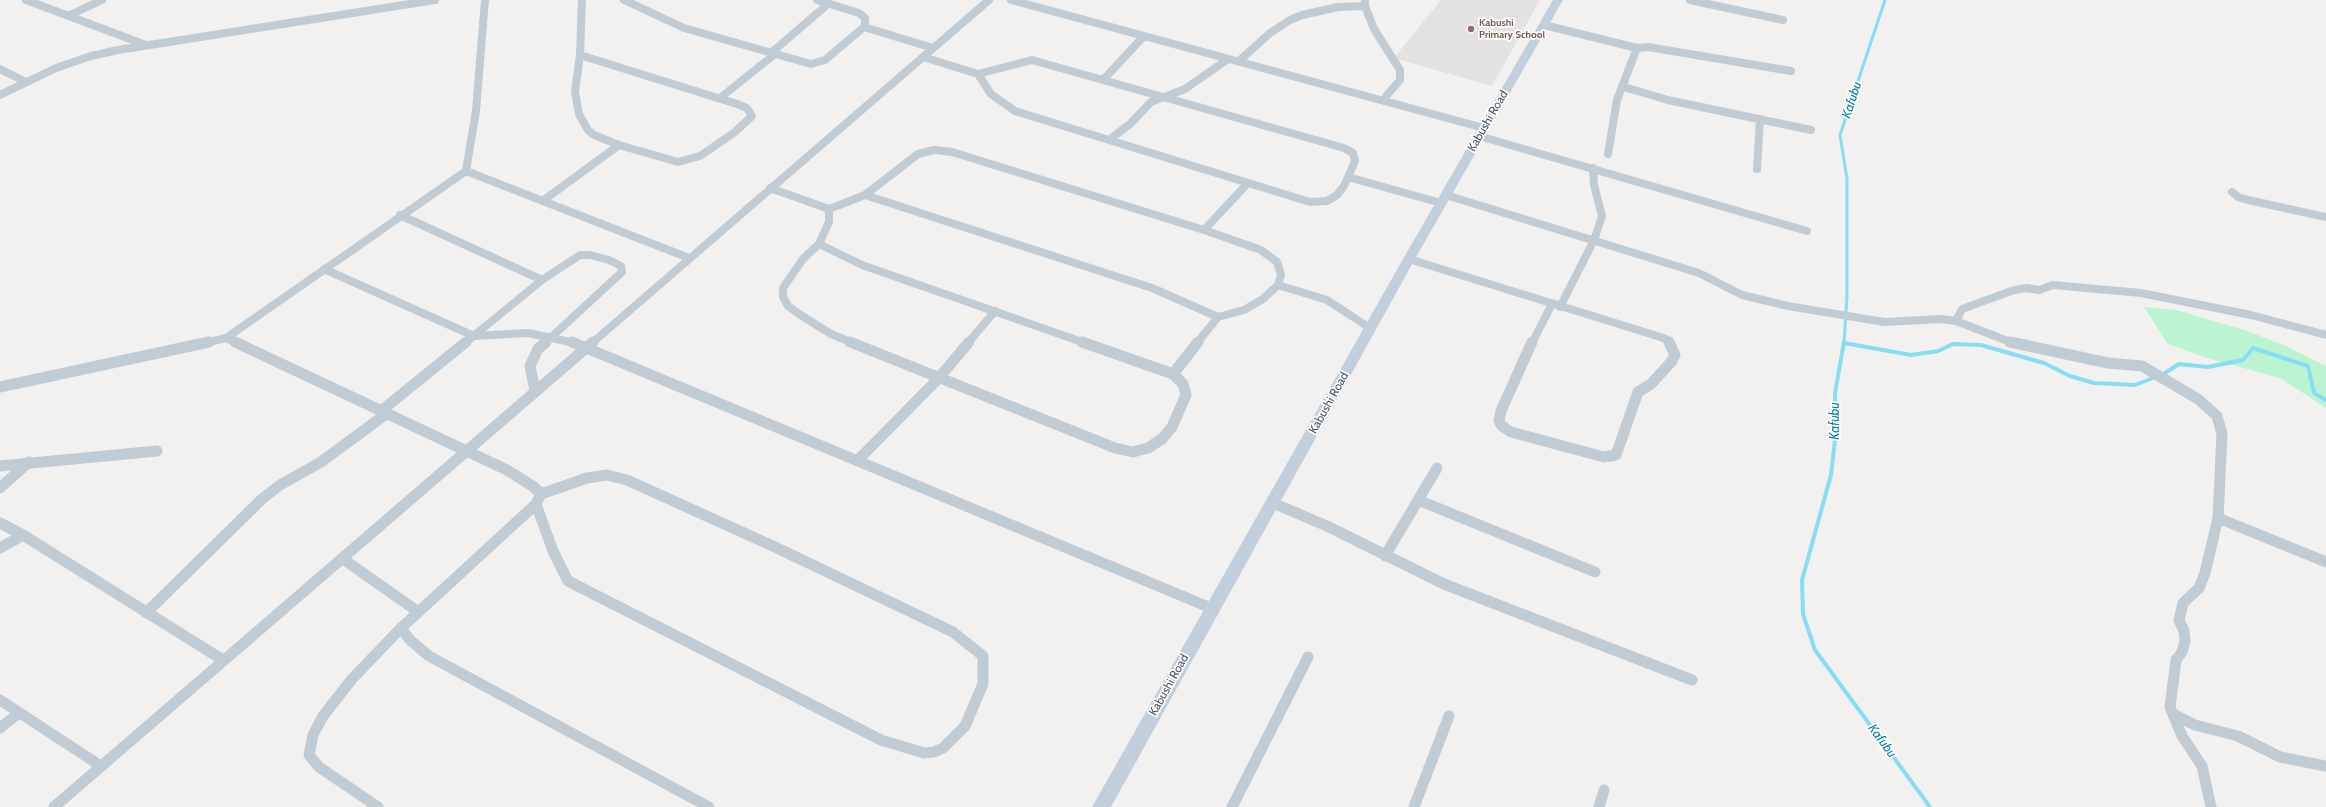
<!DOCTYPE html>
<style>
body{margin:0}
canvas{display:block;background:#f3f0f0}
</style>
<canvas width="2326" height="807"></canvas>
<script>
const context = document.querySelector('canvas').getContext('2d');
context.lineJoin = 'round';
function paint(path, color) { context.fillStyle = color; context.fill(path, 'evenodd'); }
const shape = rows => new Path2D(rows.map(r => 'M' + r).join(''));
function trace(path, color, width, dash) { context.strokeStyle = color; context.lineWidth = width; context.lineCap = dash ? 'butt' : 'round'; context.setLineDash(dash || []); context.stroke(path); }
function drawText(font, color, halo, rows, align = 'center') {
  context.font = font + ' Cabin,sans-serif'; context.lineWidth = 3.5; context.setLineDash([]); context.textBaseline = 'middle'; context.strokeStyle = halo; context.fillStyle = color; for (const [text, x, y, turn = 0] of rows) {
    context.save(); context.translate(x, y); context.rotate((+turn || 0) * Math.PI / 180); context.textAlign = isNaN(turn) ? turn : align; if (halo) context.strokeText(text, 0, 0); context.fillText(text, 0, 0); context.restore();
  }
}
paint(shape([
 [1441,0,1540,0,1492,86,1394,58]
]), '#e4e1e2');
paint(shape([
 [2144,307,2177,310,2250,332,2288,347,2326,366,2326,408,2280,378,2204,357,2168,344]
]), '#bbf4d1');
trace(shape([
 [1844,343,1847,296,1847,179,1840,135,1885,0]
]), '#85def4', 3);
trace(shape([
 [1844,342,1835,393,1835,440,1831,475,1802,580,1803,614,1815,650,1930,807],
 [1844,343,1911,355,1938,351,1953,344,1981,345,2044,363,2070,376,2094,383,2135,385,2153,378],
 [2165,373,2179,364,2208,367,2243,360,2253,348,2308,366,2314,393,2326,400]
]), '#85def4', 4);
trace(shape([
 [26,0,146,45],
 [624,0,684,28,811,64,825,60,864,27,865,23,865,18,859,13,817,0],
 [1011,0,1484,128],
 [1365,0,1365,6,1374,29,1400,70,1400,80,1383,100],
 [1690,0,1783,20],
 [68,16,102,0],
 [1544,25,1637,48,1648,47,1791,71],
 [864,27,933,48],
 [771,53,828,4],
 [580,55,737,104,747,108,752,116,735,132,700,156,678,162,619,145,594,135,588,130,579,114,575,92,580,55],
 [580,55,582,0],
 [923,57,978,74],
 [1032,60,1344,148,1353,153,1355,161,1344,186,1337,195,1327,201,1310,202,1015,111,991,94,978,74,1032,60],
 [1239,61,1270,33,1290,20,1302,15,1338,7,1365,6],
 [0,69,26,82],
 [1104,79,1144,36],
 [1624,87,1668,100,1811,130],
 [0,95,56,68,91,56,118,50,435,0],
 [720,98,775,54],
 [1479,136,1807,231],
 [1109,140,1130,124,1151,102,1185,89,1228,59],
 [1608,154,1617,100,1637,48],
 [1757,169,1760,119],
 [466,171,689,258],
 [1348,177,1441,203],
 [770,188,829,209,865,195,918,154,934,150,952,152,1204,230,1261,250,1277,262,1281,275,1278,285,1263,299,1244,310,1218,317,1197,343],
 [2232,192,2238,197,2248,200,2326,217],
 [865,195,1152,288,1218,317],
 [1446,195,1699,273,1742,295,1788,306,1884,322,1942,319,1956,321,2013,343],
 [544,200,619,145],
 [400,215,542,280,465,343],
 [1204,230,1247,184],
 [819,244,862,265,1085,343],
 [819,244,803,259,783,288,783,297,788,306,799,314,831,334,853,343],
 [819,244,829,222,829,209],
 [1409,259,1654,335,1666,339,1670,343],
 [324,269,474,336,528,333,575,343],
 [542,280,580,255,590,255,609,260,621,266,622,272,545,343],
 [1278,285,1327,300,1370,328],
 [1560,307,1594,240,1602,216,1594,185,1593,168],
 [1956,321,1962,309,2014,290,2027,288,2039,290,2053,285,2141,293,2251,315,2326,335],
 [226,338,237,343],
 [205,343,226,338,466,171,476,111,485,0],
 [592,343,989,0],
 [968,343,995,311],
 [1532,343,1552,304]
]), '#c0cbd3', 8);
trace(shape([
 [235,342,507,470,534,487,541,494,536,504,401,628,352,679,323,716,313,735,309,755,319,767,378,807],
 [572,342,1211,608],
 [850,342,1115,448,1133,452,1148,448,1162,439,1172,427,1186,395,1183,384,1173,374,1082,342],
 [1532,342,1501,411,1499,421,1502,426,1511,432,1604,457,1616,455,1638,392,1651,384,1672,361,1675,355,1669,342],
 [2010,342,2108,363,2142,366,2198,399,2217,416,2222,434,2218,518,2326,562],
 [1173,374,1198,342],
 [0,387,209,342],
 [535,391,530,366,538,349,546,342],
 [381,411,466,342],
 [858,460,938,379,969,342],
 [0,466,157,451],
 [0,488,29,462],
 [1418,500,1595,572],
 [1273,503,1327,526,1444,584,1692,680],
 [536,504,553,551,568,581,881,740,924,753,934,752,943,748,965,726,983,684,983,656,953,632,775,547,627,480,607,475,587,478,541,494],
 [0,523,23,535,223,660],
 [0,548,23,535],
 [1385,556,1437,468],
 [343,559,417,611],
 [146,613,262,499,280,485,321,462,386,414],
 [401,628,410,640,429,656,709,807],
 [0,700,101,766],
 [2175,715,2195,725,2238,736,2280,757,2326,766],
 [0,728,19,713],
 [54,807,593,342],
 [1232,807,1308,657],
 [1414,807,1449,716],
 [1599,807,1604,790],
 [2211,807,2202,766,2182,736,2170,707,2176,660,2182,652,2185,641,2184,631,2179,620,2183,603,2199,588,2205,573,2218,518]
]), '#c0cbd3', 11);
paint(shape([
 [1553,0,1563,0,1415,259,1111,807,1092,807,1403,259,1553,0]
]), '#c1cedb');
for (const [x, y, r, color] of [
 [1471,29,4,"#8d6e63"]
]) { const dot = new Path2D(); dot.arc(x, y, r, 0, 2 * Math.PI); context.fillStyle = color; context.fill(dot); trace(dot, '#fff', 1.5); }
drawText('bold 10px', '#785e54', '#fff', [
 ["Kabushi",1479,23],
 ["Primary School",1479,35]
], 'left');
drawText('12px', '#465460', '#fff', [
 ["Kabushi Road",1488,121,-60],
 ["Kabushi Road",1329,403,-61],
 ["Kabushi Road",1169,685,-61]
]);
drawText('italic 13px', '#0380a0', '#fff', [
 ["Kafubu",1852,100,-72],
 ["Kafubu",1835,421,-90],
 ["Kafubu",1882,741,54]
]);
</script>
